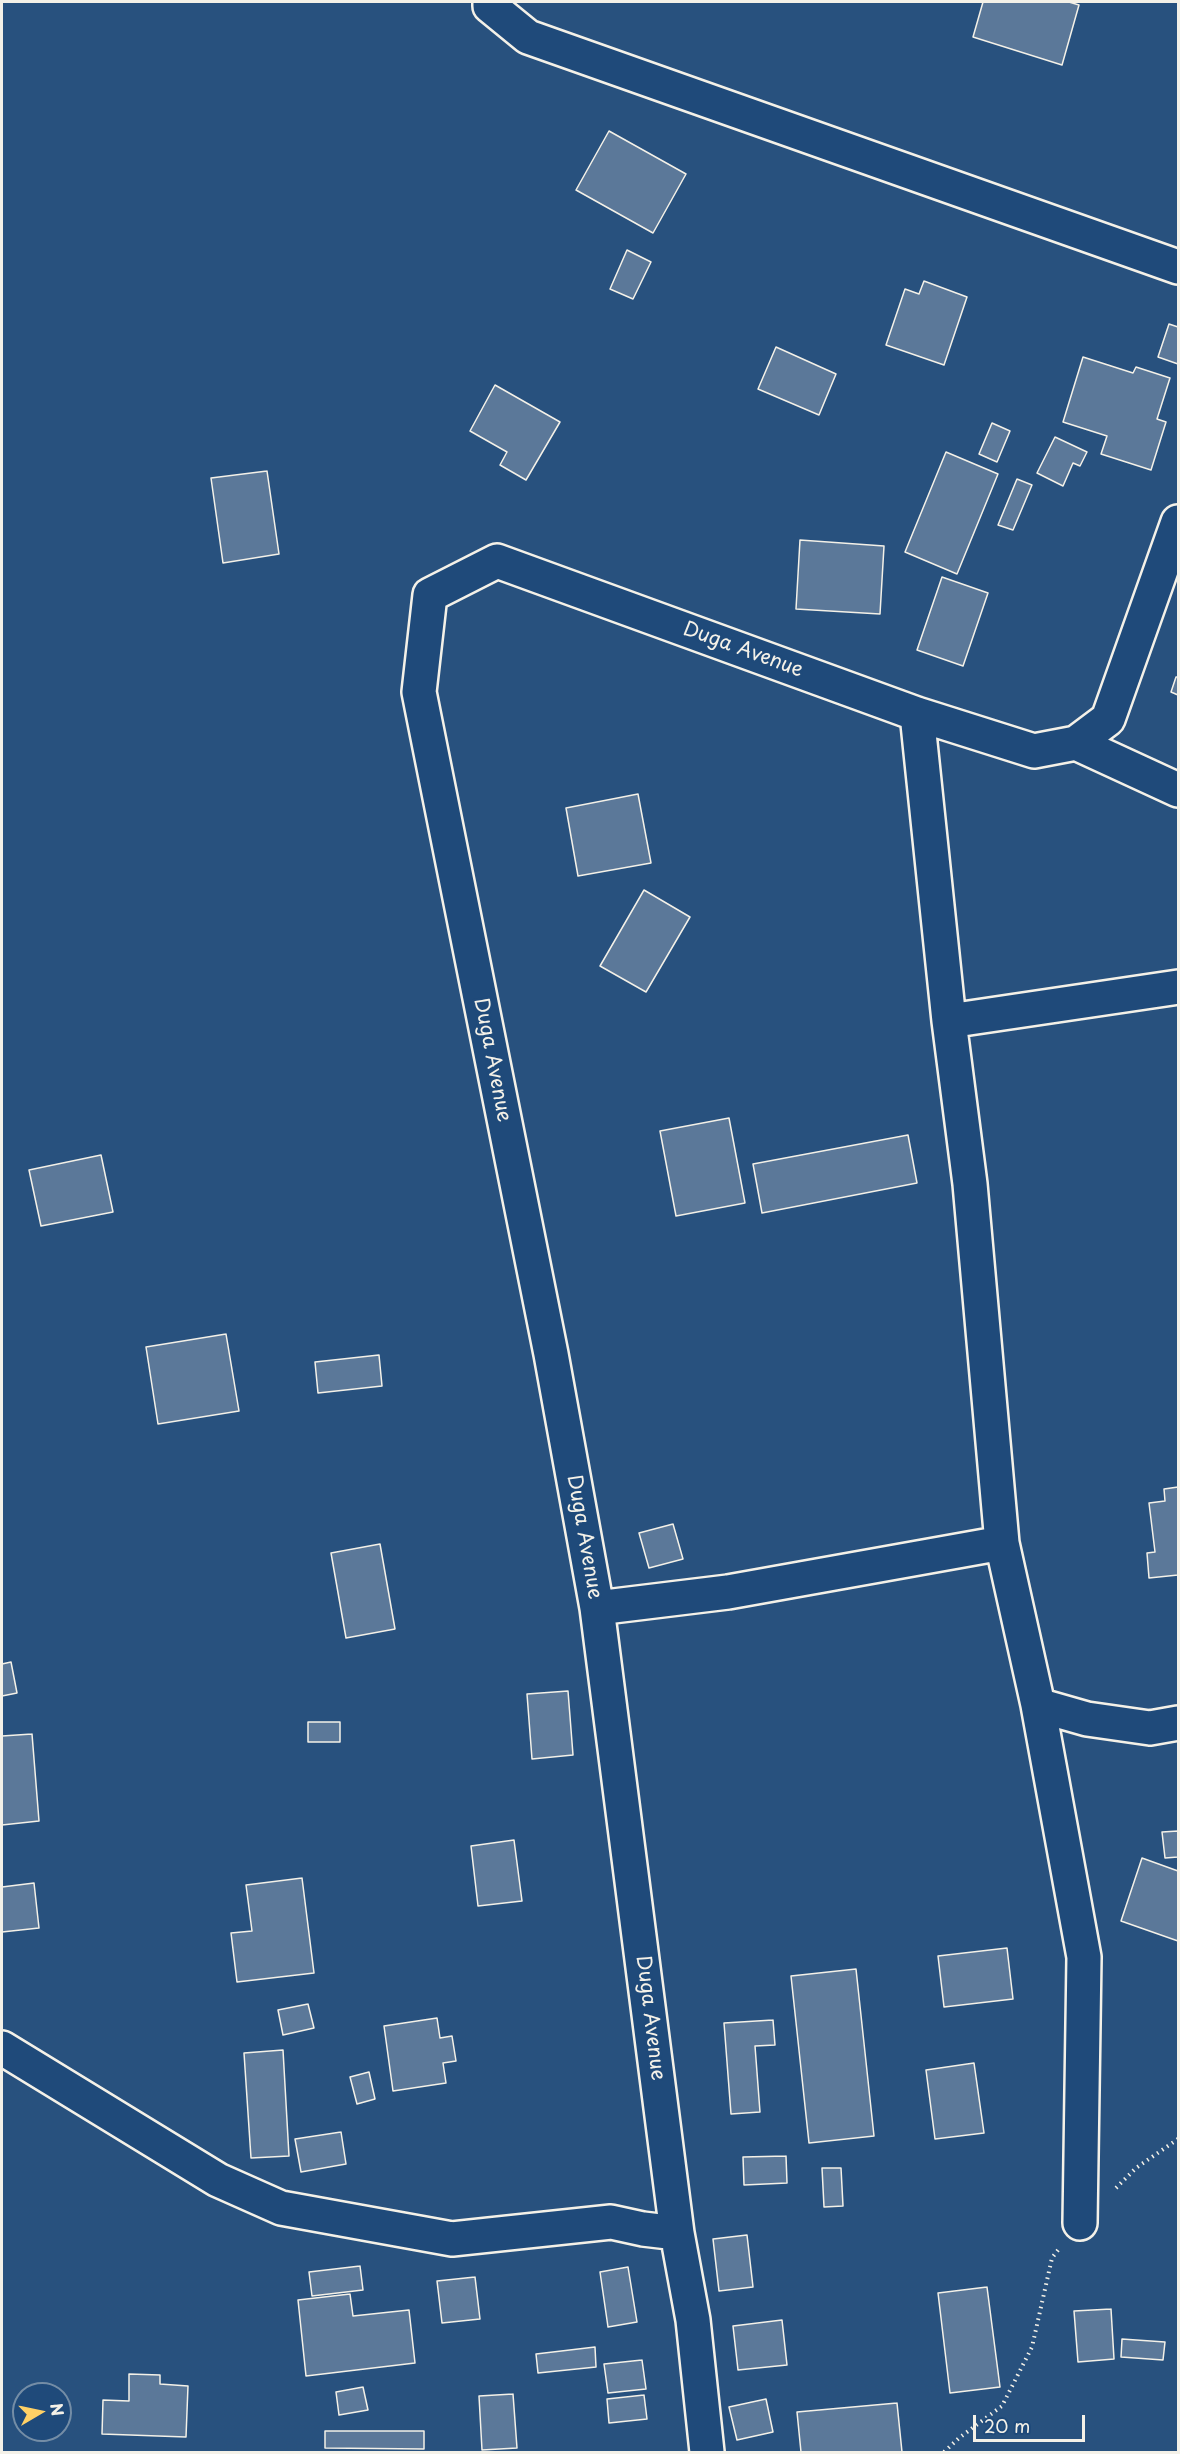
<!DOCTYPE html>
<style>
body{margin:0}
#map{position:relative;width:1180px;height:2454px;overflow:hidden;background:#28517e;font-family:"Playpen Sans",sans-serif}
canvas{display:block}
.frame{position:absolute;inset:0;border:3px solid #f4f1e8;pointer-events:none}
.north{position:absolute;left:12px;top:2382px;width:60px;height:60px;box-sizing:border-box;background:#1f4a7a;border:2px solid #748da6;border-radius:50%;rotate:81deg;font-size:16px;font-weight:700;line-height:24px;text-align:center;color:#f4f1e8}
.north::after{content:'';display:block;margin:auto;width:21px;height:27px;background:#ffd166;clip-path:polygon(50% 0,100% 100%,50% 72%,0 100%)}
.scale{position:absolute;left:973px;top:2415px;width:112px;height:27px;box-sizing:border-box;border:3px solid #f4f1e8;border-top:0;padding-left:8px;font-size:18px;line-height:21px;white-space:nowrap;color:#f4f1e8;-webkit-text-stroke:4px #1f4a7a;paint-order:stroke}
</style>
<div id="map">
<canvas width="1180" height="2454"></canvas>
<div class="frame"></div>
<div class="north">N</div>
<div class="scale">20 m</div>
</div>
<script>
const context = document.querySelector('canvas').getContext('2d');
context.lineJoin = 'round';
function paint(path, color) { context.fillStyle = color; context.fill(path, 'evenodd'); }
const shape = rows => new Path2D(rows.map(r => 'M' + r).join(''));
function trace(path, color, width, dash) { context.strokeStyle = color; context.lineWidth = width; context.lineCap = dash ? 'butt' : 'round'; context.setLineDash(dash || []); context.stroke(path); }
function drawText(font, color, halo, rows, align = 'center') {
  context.font = font + ' "Playpen Sans",sans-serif'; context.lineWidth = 5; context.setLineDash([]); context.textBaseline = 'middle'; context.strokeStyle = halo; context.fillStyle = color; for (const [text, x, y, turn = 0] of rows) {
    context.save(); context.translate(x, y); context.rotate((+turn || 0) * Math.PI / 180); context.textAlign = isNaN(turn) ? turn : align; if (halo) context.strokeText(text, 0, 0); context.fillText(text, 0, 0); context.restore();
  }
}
const building = shape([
 [983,2,1069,2,1079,5,1062,65,973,37,983,2],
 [609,131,686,174,653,233,576,190,609,131],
 [627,250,651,262,633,299,610,289,627,250],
 [924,281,967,297,944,365,886,345,905,289,919,294,924,281],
 [1169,324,1178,327,1178,364,1158,357,1169,324],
 [776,347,836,374,819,415,758,389,776,347],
 [1083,357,1133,373,1136,367,1170,378,1157,419,1166,422,1151,470,1101,454,1107,436,1063,422,1083,357],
 [495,385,560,422,526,480,500,465,507,452,470,431,495,385],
 [992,423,1010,431,997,462,979,454,992,423],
 [1055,437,1087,452,1080,466,1073,463,1063,486,1037,473,1055,437],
 [946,452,998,474,957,574,905,552,946,452],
 [267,471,279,554,223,563,211,478,267,471],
 [1017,479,1032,485,1013,530,998,525,1017,479],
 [800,540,884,546,880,614,796,609,800,540],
 [942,577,988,593,963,666,917,650,942,577],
 [1176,677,1178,677,1178,695,1171,692,1176,677],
 [638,794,651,863,578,876,566,808,638,794],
 [644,890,690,917,646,992,600,966,644,890],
 [729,1118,745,1203,676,1216,660,1131,729,1118],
 [908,1135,917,1183,762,1213,753,1164,908,1135],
 [101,1155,113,1212,41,1226,29,1170,101,1155],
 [226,1334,239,1411,158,1424,146,1347,226,1334],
 [379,1355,382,1386,318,1393,315,1362,379,1355],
 [1178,1487,1178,1575,1149,1578,1147,1553,1155,1552,1149,1503,1165,1501,1164,1489,1178,1487],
 [673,1524,683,1559,649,1568,639,1533,673,1524],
 [380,1544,395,1629,346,1638,331,1553,380,1544],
 [11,1662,17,1693,2,1696,2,1664,11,1662],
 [568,1691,573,1755,532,1759,527,1694,568,1691],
 [308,1722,340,1722,340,1742,308,1742,308,1722],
 [32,1734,39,1821,2,1825,2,1736,32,1734],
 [1178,1831,1178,1857,1165,1858,1162,1832,1178,1831],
 [514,1840,522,1901,478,1906,471,1846,514,1840],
 [1142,1858,1178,1871,1178,1941,1121,1921,1142,1858],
 [302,1878,314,1973,237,1982,231,1933,252,1931,246,1885,302,1878],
 [34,1883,39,1928,2,1932,2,1887,34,1883],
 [1007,1948,1013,1999,944,2007,938,1956,1007,1948],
 [856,1969,874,2136,809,2143,791,1976,856,1969],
 [308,2004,314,2028,283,2035,278,2010,308,2004],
 [437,2018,440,2038,452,2036,456,2061,443,2063,446,2083,393,2091,384,2026,437,2018],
 [773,2020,775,2045,755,2046,760,2112,731,2114,724,2023,773,2020],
 [283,2050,289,2156,251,2158,244,2053,283,2050],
 [974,2063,984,2133,935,2139,926,2070,974,2063],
 [369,2072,375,2099,357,2104,350,2077,369,2072],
 [341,2132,346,2164,301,2172,295,2139,341,2132],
 [786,2156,787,2183,744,2185,743,2157,786,2156],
 [822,2168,841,2168,843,2206,824,2207,822,2168],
 [747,2235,753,2287,719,2291,713,2239,747,2235],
 [360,2266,363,2290,312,2296,309,2272,360,2266],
 [628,2267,637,2322,608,2327,600,2272,628,2267],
 [475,2277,480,2319,442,2323,437,2281,475,2277],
 [987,2287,1000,2387,950,2393,938,2293,987,2287],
 [350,2294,353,2316,409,2310,415,2363,306,2376,298,2300,350,2294],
 [1111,2309,1114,2359,1078,2362,1074,2311,1111,2309],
 [782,2320,787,2365,738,2370,733,2326,782,2320],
 [1122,2339,1165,2342,1163,2360,1121,2357,1122,2339],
 [595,2347,596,2367,538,2373,536,2354,595,2347],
 [642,2360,646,2389,608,2393,604,2364,642,2360],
 [129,2374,160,2375,160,2384,188,2386,186,2437,102,2434,103,2400,129,2401,129,2374],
 [363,2387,368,2410,339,2415,336,2392,363,2387],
 [513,2394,517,2448,482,2450,479,2396,513,2394],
 [644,2395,647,2419,609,2423,607,2399,644,2395],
 [766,2399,773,2432,737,2440,729,2407,766,2399],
 [897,2403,902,2452,801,2452,797,2412,897,2403],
 [325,2431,424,2431,424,2449,325,2448,325,2431]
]);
paint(building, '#5b7899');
trace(building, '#f4f1e8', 1.5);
const street = shape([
 [490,2,490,6,528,37,1178,267],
 [917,714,949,1021,970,1184,1002,1543,1038,1705,1084,1957,1080,2223],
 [1076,743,1178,790],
 [949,1021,1178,987],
 [597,1608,728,1592,1002,1543],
 [1038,1705,1087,1719,1150,1728,1178,1723],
 [2,2048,218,2180,281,2208,452,2239,611,2222,643,2229,677,2233],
 [707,2452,693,2320,677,2233,597,1608,551,1354,419,692,430,595,497,561,917,714,1034,751,1076,743,1108,719,1178,522]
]);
trace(street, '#f4f1e8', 38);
trace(shape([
 [1116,2188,1136,2168,1178,2139],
 [944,2452,959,2438,1002,2406,1032,2347,1052,2258,1058,2250]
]), '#f4f1e8', 4, [1.5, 4.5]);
trace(street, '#1f4a7a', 33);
drawText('20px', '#f4f1e8', '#1f4a7a', [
 ["Duga Avenue",743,650,20],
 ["Duga Avenue",492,1060,79],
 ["Duga Avenue",584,1537,80],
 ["Duga Avenue",650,2018,83]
]);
</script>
